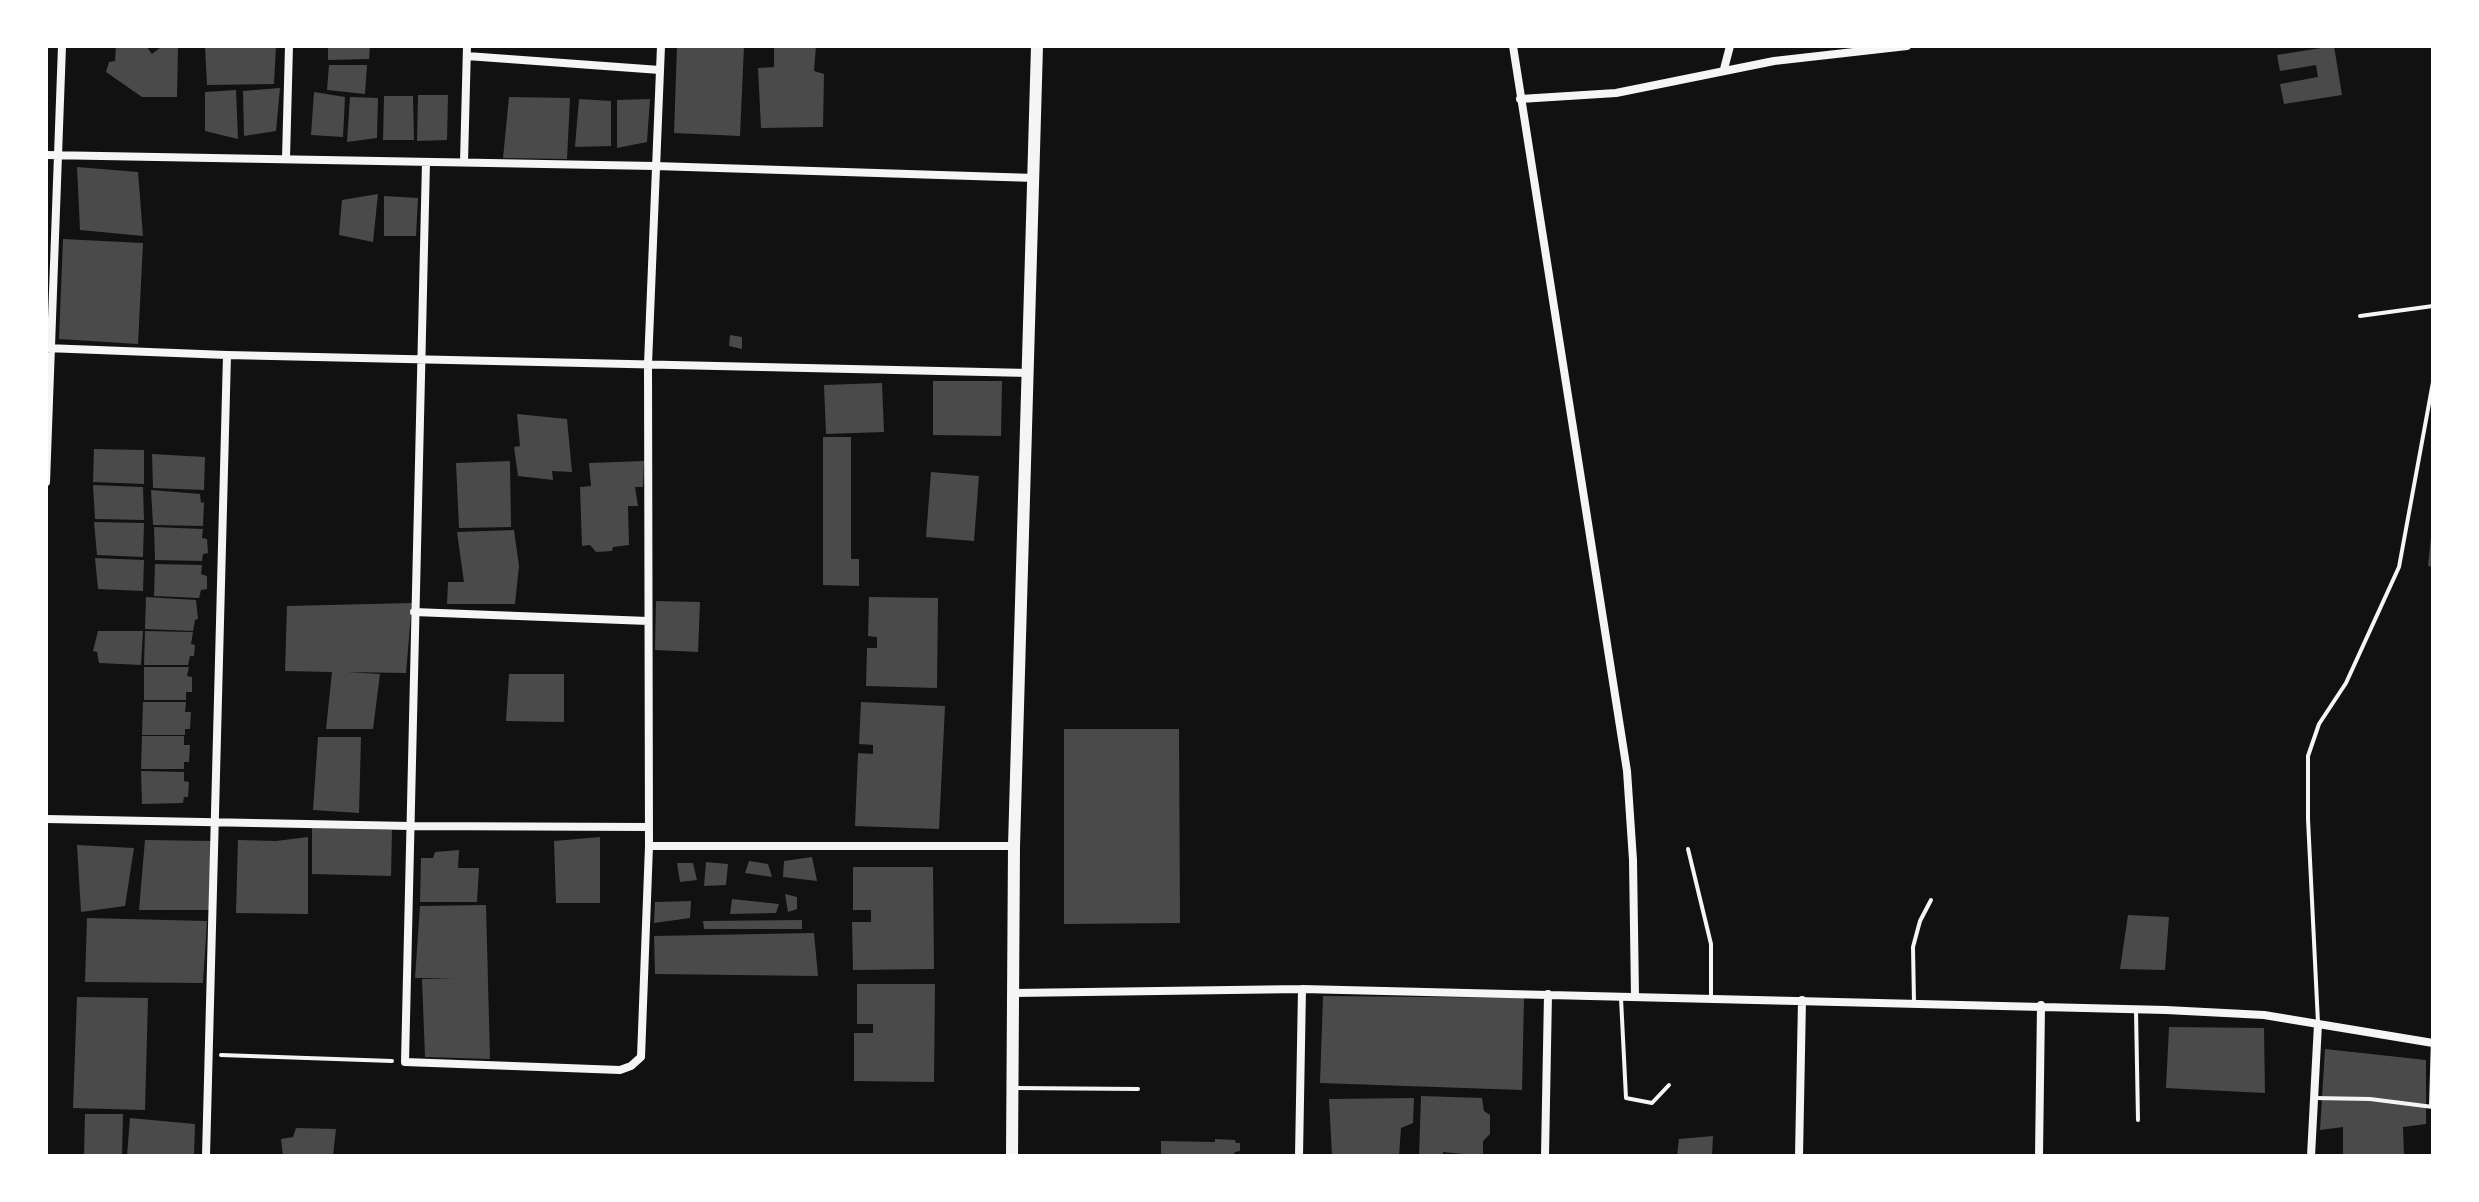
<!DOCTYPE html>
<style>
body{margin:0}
#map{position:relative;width:2479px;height:1202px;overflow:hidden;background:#111;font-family:"Exo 2",sans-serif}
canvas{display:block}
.frame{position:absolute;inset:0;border:48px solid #fff;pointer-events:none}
</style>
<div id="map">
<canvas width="2479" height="1202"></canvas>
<div class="frame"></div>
</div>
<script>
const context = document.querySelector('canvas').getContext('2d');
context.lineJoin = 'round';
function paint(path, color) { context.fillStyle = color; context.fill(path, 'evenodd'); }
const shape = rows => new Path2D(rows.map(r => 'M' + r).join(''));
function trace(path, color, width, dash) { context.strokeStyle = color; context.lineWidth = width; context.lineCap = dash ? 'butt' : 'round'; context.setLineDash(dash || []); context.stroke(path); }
paint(shape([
 [116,46,146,46,152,54,162,46,178,46,177,97,142,97,106,72,109,62,115,61],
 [205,46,276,46,274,84,207,85],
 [328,46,370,46,369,59,328,60],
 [677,46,744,46,740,136,674,133],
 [774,46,816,46,814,71,824,74,823,127,761,128,758,68,774,67],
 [2334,46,2342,95,2284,104,2280,84,2318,77,2316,65,2280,71,2277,55],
 [329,65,367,65,365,94,327,90],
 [280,88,276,131,244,136,243,91],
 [236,90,238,139,205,131,205,92],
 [314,92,345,97,343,137,311,135],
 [418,95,448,95,447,140,417,141],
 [384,96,413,96,414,140,383,140],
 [350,97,378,98,377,138,347,142],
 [509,97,570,98,567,159,503,158],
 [579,99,611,101,611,146,575,147],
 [650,99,647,142,617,148,617,100],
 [77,167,138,172,143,236,80,230],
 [378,194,373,242,339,235,342,200],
 [384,196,418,198,416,236,384,236],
 [63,239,143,243,138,344,59,339],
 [730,335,742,337,742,349,729,346],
 [933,381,1002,381,1001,436,933,435],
 [882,383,884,432,826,434,824,385],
 [517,414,567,419,572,472,552,471,553,480,518,476,514,447,520,446],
 [823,437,851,437,851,559,859,559,859,586,823,585],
 [94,449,144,450,144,484,93,482],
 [152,454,205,457,204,490,153,488],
 [510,461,511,527,459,528,456,463],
 [644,461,643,487,635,487,638,506,628,506,629,545,613,547,612,551,596,552,590,545,582,546,580,487,591,486,589,463],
 [931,472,979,476,974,541,926,537],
 [93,485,143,487,144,520,95,519],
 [151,490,200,494,201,503,204,502,203,526,153,525],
 [94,522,144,523,143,557,97,555],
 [154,527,203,529,202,538,207,539,208,553,203,554,202,561,155,560],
 [514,530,519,566,515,604,447,604,448,582,464,582,457,532],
 [2431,537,2433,537,2433,567,2428,566],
 [95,558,144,560,143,591,98,589],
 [155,564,202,565,201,574,207,576,207,589,201,590,199,598,154,596],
 [146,597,196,600,198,619,195,620,193,631,145,629],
 [869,597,938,598,937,688,866,686,867,648,877,648,877,637,868,636],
 [656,601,700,602,698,652,655,650],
 [412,603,406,673,347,672,380,674,373,729,326,729,332,672,285,671,287,606],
 [98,631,143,631,141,665,99,663,97,652,93,651],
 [145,631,193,632,191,644,195,645,194,656,190,656,188,665,144,665],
 [144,667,189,667,187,676,192,677,192,692,186,692,186,700,144,700],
 [509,674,564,674,564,722,506,721],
 [143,702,186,702,185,712,191,712,190,729,185,729,185,735,142,735],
 [861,702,945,706,939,829,855,826,858,753,873,754,873,745,859,744],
 [1064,729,1179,729,1180,923,1064,924],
 [142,736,184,736,184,745,190,745,189,762,184,762,184,769,141,769],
 [318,737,361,737,359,813,313,810],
 [141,771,184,772,184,781,189,782,188,797,184,797,183,803,142,804],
 [312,828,392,830,391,876,312,874],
 [308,837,308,914,236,913,238,840,276,841],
 [600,837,600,903,556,903,554,841],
 [145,840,215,841,209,910,139,910],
 [77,845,134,848,125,906,81,912],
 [459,850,458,868,479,868,477,902,420,902,421,858,433,858,435,852],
 [812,857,817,881,783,877,784,861],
 [749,861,768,864,772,877,745,873],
 [706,862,728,864,726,885,704,886],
 [677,863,693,863,697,880,680,882],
 [853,867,933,867,934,969,853,970,852,922,871,922,871,910,853,910],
 [785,894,797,897,797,909,788,912],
 [732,899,779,904,776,913,730,914],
 [691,901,690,918,654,923,655,902],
 [486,905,490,1059,425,1057,422,979,454,978,415,978,420,906],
 [2128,915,2169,917,2165,970,2120,969],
 [87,918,207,921,203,983,85,982],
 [802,920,802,929,704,929,703,921],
 [814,933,818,976,655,974,654,936],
 [857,984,935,984,934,1082,854,1081,854,1033,873,1033,873,1024,857,1024],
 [1323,996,1524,998,1522,1090,1320,1083],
 [77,997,148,998,145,1110,73,1108],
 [2169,1027,2264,1028,2265,1093,2166,1088],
 [2325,1049,2426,1060,2426,1124,2403,1127,2404,1156,2343,1156,2343,1127,2320,1130],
 [1421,1096,1482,1098,1484,1111,1490,1115,1490,1134,1483,1141,1483,1156,1443,1152,1443,1156,1419,1156],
 [1414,1098,1413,1123,1401,1128,1399,1156,1332,1156,1329,1099],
 [85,1114,123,1114,122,1156,84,1156],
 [130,1118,195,1124,194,1156,127,1156],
 [296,1128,336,1129,333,1156,283,1156,281,1139,293,1137],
 [1713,1136,1712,1156,1677,1156,1679,1139],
 [1215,1139,1235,1140,1236,1143,1240,1143,1240,1151,1235,1152,1233,1156,1161,1156,1161,1141,1215,1142]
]), '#4a4a4a');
trace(shape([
 [221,1055,392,1061]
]), '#f5f5f5', 4);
trace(shape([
 [2360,316,2433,306],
 [1688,849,1711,944,1711,997],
 [1621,998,1626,1098,1652,1103,1669,1085],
 [1914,1003,1913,947,1920,921,1931,900],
 [2136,1011,2138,1120],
 [2318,1023,2308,819,2308,756,2319,724,2346,683,2399,567,2433,382],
 [1016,1088,1138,1089],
 [2314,1098,2370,1099,2433,1107],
 [2431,1106,2433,1038]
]), '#f5f5f5', 4);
trace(shape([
 [1513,46,1627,771,1633,860,1635,996],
 [467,56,660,70],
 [1724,69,1730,46],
 [1520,99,1616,93,1774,61,1907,46],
 [46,155,655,166,1035,178],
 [286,158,289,46],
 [426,162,405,1062,620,1070,631,1066,641,1057,649,846,648,364,661,46],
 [464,162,467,46],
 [46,348,227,355,1029,373],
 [46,482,62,46],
 [414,612,648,621],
 [46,819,410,826,649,827],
 [649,846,1014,846],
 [1014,993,1302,989,2166,1010,2264,1015,2433,1043],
 [206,1156,227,355],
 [1299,1156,1302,989],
 [1545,1156,1548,994],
 [1799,1156,1802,1000],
 [2039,1156,2041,1005],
 [2311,1156,2318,1024]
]), '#f5f5f5', 8);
trace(shape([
 [1012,1156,1014,846,1037,46]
]), '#f5f5f5', 12);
</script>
